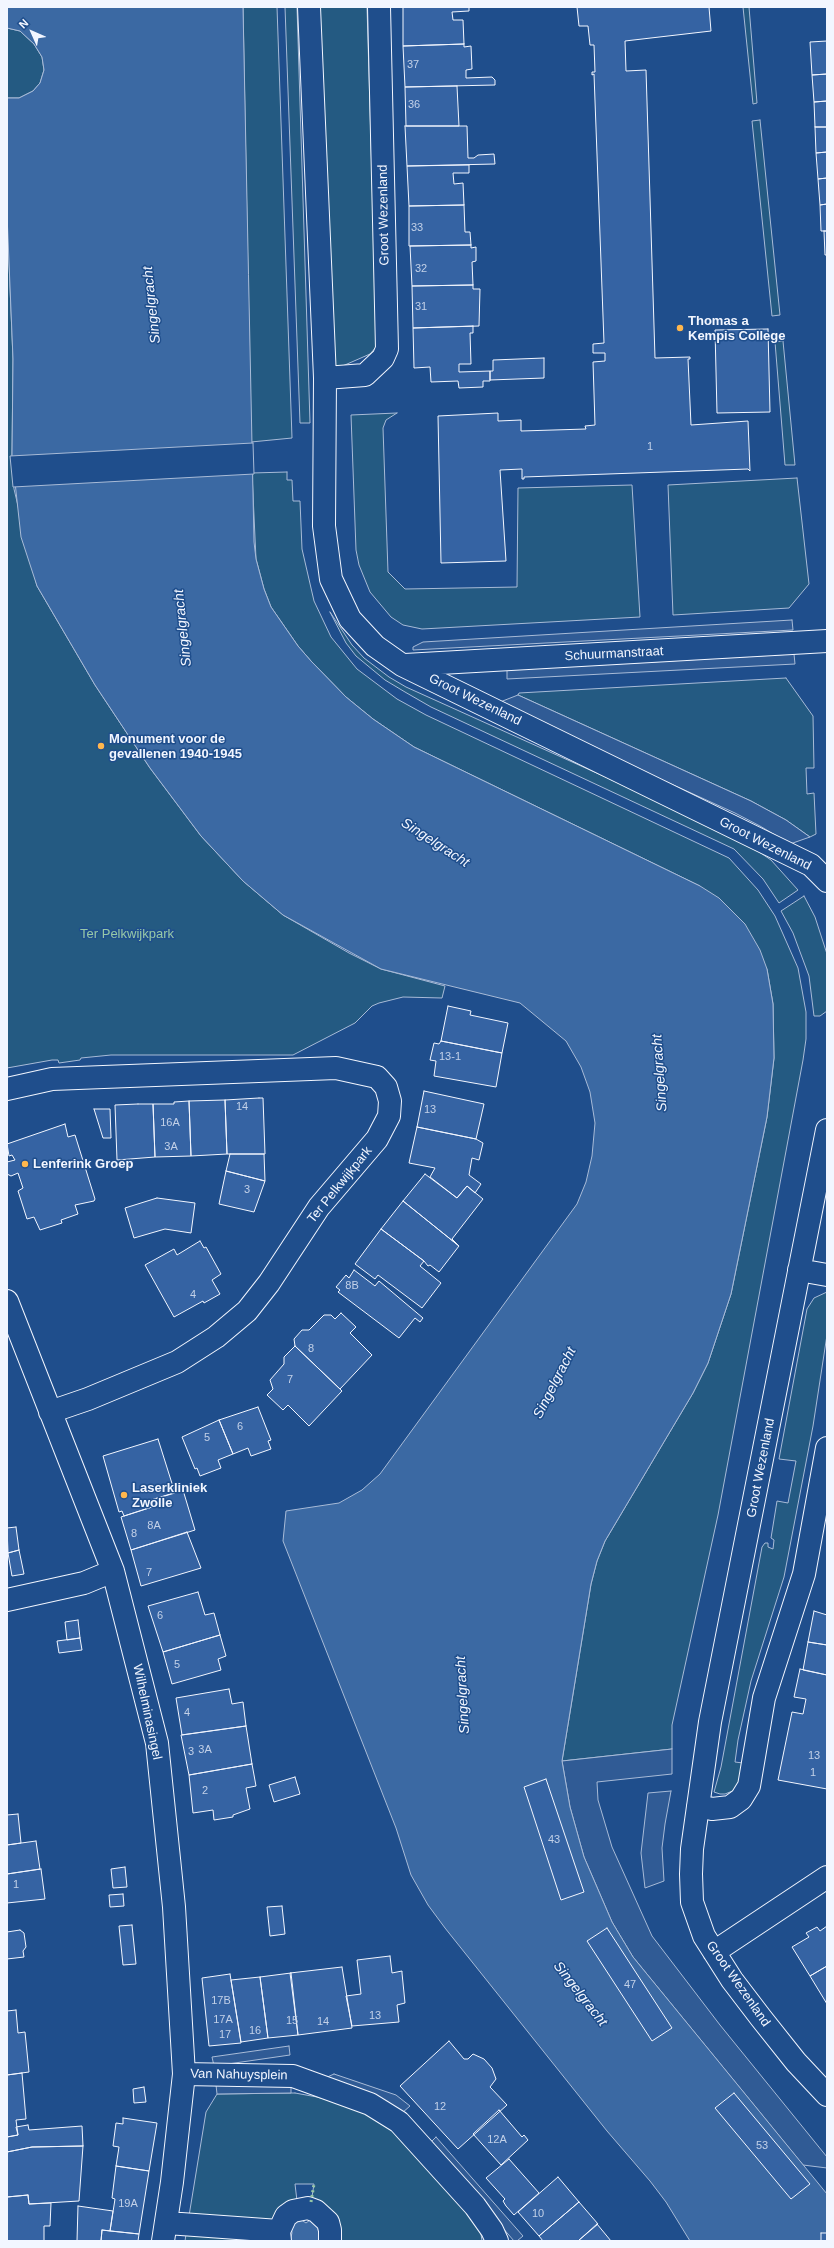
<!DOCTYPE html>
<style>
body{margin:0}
#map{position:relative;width:834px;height:2248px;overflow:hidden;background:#1f4e8c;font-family:Arial,sans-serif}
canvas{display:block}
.frame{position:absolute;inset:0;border:8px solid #f2f6ff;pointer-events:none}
.north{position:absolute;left:12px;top:12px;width:40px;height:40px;-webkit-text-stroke:3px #1f4e8c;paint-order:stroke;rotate:315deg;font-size:11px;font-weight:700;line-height:16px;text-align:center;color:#f2f6ff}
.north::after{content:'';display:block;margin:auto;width:14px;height:18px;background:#f2f6ff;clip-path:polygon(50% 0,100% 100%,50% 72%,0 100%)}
</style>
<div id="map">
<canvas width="834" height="2248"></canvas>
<div class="frame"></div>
<div class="north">N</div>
</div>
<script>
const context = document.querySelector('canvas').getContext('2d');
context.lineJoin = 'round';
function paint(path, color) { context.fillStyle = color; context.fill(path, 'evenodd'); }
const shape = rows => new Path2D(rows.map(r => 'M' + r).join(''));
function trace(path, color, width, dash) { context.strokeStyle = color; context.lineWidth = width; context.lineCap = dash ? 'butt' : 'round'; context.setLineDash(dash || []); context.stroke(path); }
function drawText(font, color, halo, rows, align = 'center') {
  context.font = font + ' Arial,sans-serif'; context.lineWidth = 3; context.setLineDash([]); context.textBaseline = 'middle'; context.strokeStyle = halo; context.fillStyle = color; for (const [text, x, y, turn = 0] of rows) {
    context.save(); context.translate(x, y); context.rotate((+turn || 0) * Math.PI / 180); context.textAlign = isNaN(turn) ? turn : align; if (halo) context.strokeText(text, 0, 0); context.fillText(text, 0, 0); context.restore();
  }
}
const green = shape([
 [243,7,277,7,292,438,251,442,243,7],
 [285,7,297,7,310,423,300,423,285,7],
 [319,7,367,7,377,346,370,354,338,368,332,368,319,7],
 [743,7,749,7,757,103,753,104,743,7],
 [7,28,20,31,34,44,42,57,44,70,40,83,33,91,19,98,7,98,7,28],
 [760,120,780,315,772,316,752,121,760,120],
 [7,214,13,359,12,455,14,489,37,586,95,685,150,768,201,836,243,881,283,915,349,953,381,969,445,986,442,998,403,997,379,1003,372,1006,355,1023,293,1055,111,1055,81,1058,80,1060,59,1063,58,1060,52,1060,7,1068,7,214],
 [783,341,795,465,785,465,775,342,783,341],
 [397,413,386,420,383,428,388,572,405,589,517,587,518,488,632,485,640,617,422,629,403,625,391,617,370,592,359,565,356,550,351,415,397,413],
 [287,472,287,480,292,480,293,501,300,501,302,549,314,601,331,637,357,669,397,699,426,715,729,858,758,890,775,916,798,968,806,1012,806,1039,803,1060,718,1515,672,1725,672,1749,562,1761,591,1584,597,1561,605,1541,693,1393,708,1363,731,1294,767,1117,774,1058,773,1004,767,969,700,886,414,747,373,719,346,697,311,661,298,646,271,607,264,589,256,559,252,473,287,472],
 [797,478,809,584,789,608,673,615,668,485,797,478],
 [330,612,352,645,364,658,389,677,406,687,734,835,771,860,798,890,779,903,763,879,734,849,431,707,405,692,385,680,356,656,346,643,330,612],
 [786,678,813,716,814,768,806,768,807,794,814,793,816,834,810,837,786,820,751,801,518,695,519,693,786,678],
 [804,896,815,917,827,954,827,1011,820,1016,814,1016,809,976,793,933,781,911,804,896],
 [827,1292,827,1335,813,1426,784,1577,751,1681,738,1740,735,1762,743,1763,741,1780,735,1790,725,1794,720,1794,714,1792,721,1767,762,1547,765,1543,768,1543,768,1547,773,1549,774,1540,771,1538,777,1501,788,1503,796,1461,779,1459,807,1309,814,1298,827,1292],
 [295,2093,317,2097,350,2106,392,2127,470,2212,481,2234,482,2241,338,2241,311,2203,314,2184,295,2184,297,2201,274,2220,188,2222,206,2112,217,2094,295,2093],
 [187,2228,273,2241,185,2241,187,2228]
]);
paint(green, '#245a82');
trace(green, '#a8bbd7', 1);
const parking = shape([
 [792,620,793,630,413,650,413,647,423,642,792,620],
 [794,654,795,664,507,679,507,670,794,654],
 [518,695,751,801,786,820,810,837,790,844,760,826,735,813,495,704,518,695],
 [672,1749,672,1774,597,1782,598,1800,612,1847,652,1936,720,2025,827,2157,827,2168,803,2165,633,1957,612,1922,584,1857,570,1807,562,1761,672,1749],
 [671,1791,665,1824,662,1848,664,1881,645,1888,641,1853,648,1793,671,1791],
 [289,2046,290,2055,214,2066,212,2057,289,2046],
 [334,2074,396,2095,410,2106,402,2113,389,2103,323,2079,334,2074],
 [291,2084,291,2093,217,2094,216,2085,291,2084],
 [436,2137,523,2236,517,2241,514,2241,430,2143,436,2137]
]);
paint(parking, '#305b95');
trace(parking, '#a8bbd7', 1);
const water = shape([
 [7,7,243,7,254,542,256,559,264,589,271,607,298,646,311,661,346,697,373,719,414,747,700,886,719,898,745,924,760,950,767,969,773,1004,774,1058,767,1117,731,1294,708,1363,693,1393,605,1541,597,1561,591,1584,562,1761,570,1807,584,1857,612,1922,633,1957,827,2194,827,2241,690,2241,666,2202,650,2181,607,2131,445,1928,428,1905,411,1875,396,1828,283,1541,286,1511,339,1503,362,1490,380,1474,577,1204,586,1182,592,1156,595,1123,590,1092,581,1067,566,1041,520,1003,381,969,283,915,243,881,201,836,150,768,95,685,37,586,21,537,12,455,13,359,7,214,7,98,19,98,33,91,40,83,44,70,42,57,34,44,20,31,7,28,7,7],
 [300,2219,306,2223,310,2220,317,2221,320,2241,290,2241,292,2233,291,2225,300,2219]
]);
paint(water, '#3b69a3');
trace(water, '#a8bbd7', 1);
const pier = shape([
 [253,443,254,474,13,487,10,456,253,443]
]);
paint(pier, '#1f4e8c');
trace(pier, '#a8bbd7', 1);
const building = shape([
 [403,7,469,7,469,11,452,12,453,20,463,20,464,44,403,46,403,7],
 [577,7,709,7,711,31,625,41,626,71,646,70,655,358,690,357,690,359,688,359,691,425,748,421,750,471,748,469,524,477,524,479,522,479,522,469,500,470,506,561,441,563,438,416,498,413,498,421,521,420,521,431,586,429,585,426,595,425,593,362,605,361,605,353,593,353,593,344,604,343,594,74,592,75,592,72,595,72,594,45,590,45,588,26,579,26,577,7],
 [827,41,827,74,812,75,810,42,827,41],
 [464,44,464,47,471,46,472,69,466,70,466,78,492,77,495,80,495,85,405,87,403,46,464,44],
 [827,74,827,101,814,102,812,75,827,74],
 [457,86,459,126,406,126,405,87,457,86],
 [827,101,827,127,815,127,814,102,827,101],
 [405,126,467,126,468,158,474,158,478,155,494,154,495,164,407,166,405,126],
 [815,127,827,127,827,152,816,153,815,127],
 [827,152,827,178,818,179,816,153,827,152],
 [469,165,469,173,453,173,454,184,463,183,464,205,409,206,407,166,469,165],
 [827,178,827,204,820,205,818,179,827,178],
 [827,204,827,231,821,231,820,205,827,204],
 [464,205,465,232,470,232,471,245,409,246,409,206,464,205],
 [824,231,827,231,827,255,825,255,824,231],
 [471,245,471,248,476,247,476,261,472,262,473,285,412,286,410,246,471,245],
 [473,285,473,289,480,289,479,326,413,328,412,286,473,285],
 [473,326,473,333,470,333,471,364,459,364,459,372,490,371,490,381,483,381,483,387,459,388,458,381,431,382,430,367,414,368,413,328,473,326],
 [768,329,770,412,717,413,715,330,768,329],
 [544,358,544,378,490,380,490,371,493,371,493,360,544,358],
 [448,1006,471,1011,470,1015,508,1023,502,1053,441,1041,448,1006],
 [441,1041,502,1053,496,1087,434,1076,436,1061,430,1060,434,1043,439,1044,441,1041],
 [424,1091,484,1104,476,1139,417,1127,424,1091],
 [259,1098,263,1098,265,1154,227,1154,225,1100,259,1098],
 [225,1100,227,1154,191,1156,189,1101,225,1100],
 [189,1101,191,1156,155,1157,153,1104,174,1104,174,1102,189,1101],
 [138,1104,153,1104,155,1157,117,1160,115,1105,138,1104],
 [94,1109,110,1109,111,1138,103,1138,94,1109],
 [65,1124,68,1137,75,1135,95,1199,94,1201,75,1205,78,1214,61,1220,62,1223,40,1230,34,1217,27,1219,18,1191,23,1188,18,1173,11,1176,7,1174,7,1162,15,1160,12,1155,9,1156,7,1144,65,1124],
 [417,1127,476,1139,483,1143,479,1160,472,1158,469,1175,481,1184,475,1193,467,1186,457,1198,430,1177,435,1168,409,1163,417,1127],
 [230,1154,264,1154,265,1181,226,1171,230,1154],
 [226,1171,265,1181,254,1212,219,1204,226,1171],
 [425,1174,457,1198,467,1186,483,1199,452,1239,459,1246,403,1201,425,1174],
 [157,1198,195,1203,191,1233,165,1229,134,1238,125,1208,157,1198],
 [403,1201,459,1246,439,1272,430,1265,428,1266,424,1261,381,1229,403,1201],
 [381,1229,424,1261,420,1266,441,1283,422,1308,378,1275,375,1279,355,1264,381,1229],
 [200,1241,204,1248,206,1247,221,1274,212,1280,220,1294,204,1303,203,1301,174,1317,145,1265,174,1249,177,1255,200,1241],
 [354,1270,375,1286,379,1281,423,1318,420,1322,415,1318,399,1338,338,1292,340,1290,336,1287,346,1275,349,1278,354,1270],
 [341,1313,356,1327,350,1333,372,1355,340,1389,295,1346,294,1339,302,1330,309,1330,324,1315,331,1315,335,1319,341,1313],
 [295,1346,342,1391,309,1426,288,1405,283,1410,267,1395,273,1389,270,1380,284,1364,284,1357,295,1346],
 [258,1407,271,1440,268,1441,271,1449,251,1456,248,1448,233,1454,219,1420,258,1407],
 [219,1420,233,1454,218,1460,221,1468,200,1476,197,1468,195,1469,182,1437,219,1420],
 [158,1439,175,1493,151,1500,152,1507,124,1516,122,1511,119,1512,103,1456,158,1439],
 [183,1490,195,1530,131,1550,121,1517,152,1507,151,1500,183,1490],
 [16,1527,19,1550,8,1553,7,1528,16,1527],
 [187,1532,201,1568,141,1586,131,1550,187,1532],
 [19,1550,24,1574,12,1576,8,1553,19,1550],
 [198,1592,205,1615,214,1613,220,1635,163,1652,148,1606,198,1592],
 [814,1611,827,1615,827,1645,808,1642,814,1611],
 [78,1620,80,1638,67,1640,65,1622,78,1620],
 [220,1635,226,1656,218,1659,221,1670,172,1684,163,1652,220,1635],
 [80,1638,82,1650,59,1653,57,1641,80,1638],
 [808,1642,827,1645,827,1675,803,1670,808,1642],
 [800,1669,827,1675,827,1789,778,1780,792,1712,803,1714,806,1699,794,1697,800,1669],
 [229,1689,232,1704,243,1702,246,1726,182,1735,176,1698,229,1689],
 [246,1726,252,1764,189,1775,181,1735,246,1726],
 [252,1764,256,1786,246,1788,250,1809,233,1815,233,1817,214,1820,213,1810,193,1813,189,1775,252,1764],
 [295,1777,300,1794,274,1802,269,1785,295,1777],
 [546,1779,584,1892,561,1900,524,1787,546,1779],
 [18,1814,21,1843,7,1845,7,1815,18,1814],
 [36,1841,40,1869,7,1874,7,1845,36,1841],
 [125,1867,127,1887,113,1888,111,1869,125,1867],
 [41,1869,45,1899,7,1903,7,1874,41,1869],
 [123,1894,124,1906,110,1907,109,1895,123,1894],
 [282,1906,285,1934,270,1936,267,1907,282,1906],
 [132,1925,136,1964,123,1965,119,1926,132,1925],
 [827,1926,827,1966,810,1976,792,1947,809,1937,806,1933,817,1927,820,1931,827,1926],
 [607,1928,672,2028,652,2041,587,1941,607,1928],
 [20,1930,24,1933,26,1947,23,1951,24,1957,7,1959,7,1932,20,1930],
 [390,1956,392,1973,402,1971,402,1973,405,2003,397,2005,399,2022,352,2026,346,1996,361,1994,357,1960,390,1956],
 [827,1966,827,2004,810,1976,827,1966],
 [342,1967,352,2028,298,2035,290,1973,342,1967],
 [291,1973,298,2035,268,2038,260,1977,291,1973],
 [230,1974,241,2043,209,2046,202,1978,230,1974],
 [260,1977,268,2038,241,2042,231,1980,260,1977],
 [16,2010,18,2033,25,2032,29,2072,7,2075,7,2011,16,2010],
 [449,2041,464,2059,468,2059,473,2054,484,2059,492,2068,496,2079,490,2087,507,2105,458,2149,400,2086,449,2041],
 [22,2073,26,2119,16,2120,18,2135,7,2137,7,2075,22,2073],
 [144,2087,146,2102,134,2103,133,2089,144,2087],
 [734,2093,810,2184,791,2199,715,2108,734,2093],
 [499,2110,522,2137,524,2135,528,2140,501,2165,473,2134,499,2110],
 [123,2118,157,2123,149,2171,116,2166,119,2147,113,2146,116,2123,123,2124,123,2118],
 [28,2125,29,2130,82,2126,83,2146,32,2147,7,2152,7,2137,18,2135,16,2127,28,2125],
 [83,2146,79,2201,29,2204,28,2195,7,2197,7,2152,32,2147,83,2146],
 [509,2159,539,2193,514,2215,506,2206,503,2201,505,2199,486,2178,509,2159],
 [116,2166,149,2171,139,2234,110,2231,115,2199,112,2198,116,2166],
 [558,2177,579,2202,539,2236,518,2212,558,2177],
 [28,2195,29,2204,51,2203,50,2226,44,2226,44,2241,7,2241,7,2197,28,2195],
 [579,2202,598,2224,578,2241,543,2241,539,2236,579,2202],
 [78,2206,113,2211,110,2231,102,2230,101,2241,77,2241,78,2206],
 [597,2224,611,2241,578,2241,597,2224],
 [102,2230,139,2234,138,2241,101,2241,102,2230],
 [821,2233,827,2233,827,2241,821,2241,821,2233]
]);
paint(building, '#3563a3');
trace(building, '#f2f6ff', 1);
const minor = shape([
 [309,7,325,378,324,526,331,579,350,619,375,646,402,665,811,865,827,881],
 [325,378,365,375,383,358,387,349,379,7],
 [405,665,827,641],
 [7,1089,52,1079,336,1068,377,1077,386,1087,390,1101,389,1116,377,1139,319,1207,269,1283,247,1311,216,1337,177,1362,88,1399,50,1412],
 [827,1130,710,1722,692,1849,691,1874,692,1902,704,1936,732,1980,761,2018,796,2062,827,2095],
 [799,1270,827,1275],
 [7,1301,113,1571,157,1743,174,1907,184,2074,172,2182,163,2241],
 [7,1600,84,1583,113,1571],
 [698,1806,712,1809,730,1807,741,1799,749,1786,764,1698,804,1574,827,1448],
 [714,1952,827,1877],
 [184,2074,293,2076,370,2104,399,2122,475,2206,492,2230,497,2241],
 [167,2223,279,2231],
 [280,2241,279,2231,286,2216,293,2211,308,2208,316,2211,328,2222,330,2230,330,2241]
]);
trace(minor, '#f2f6ff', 24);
trace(minor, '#1f4e8c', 22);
trace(shape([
 [311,2202,314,2184]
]), '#97c8a6', 3, [2, 3]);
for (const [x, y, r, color] of [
 [680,328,4,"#ffb74d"],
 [101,746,4,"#ffb74d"],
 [25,1164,4,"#ffb74d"],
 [124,1495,4,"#ffb74d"]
]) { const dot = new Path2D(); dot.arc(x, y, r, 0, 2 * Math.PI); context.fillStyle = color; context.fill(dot); trace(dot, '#1f4e8c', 1.5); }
drawText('11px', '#c3d1e8', null, [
 ["37",413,65],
 ["36",414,105],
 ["33",417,228],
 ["32",421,269],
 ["31",421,307],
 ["1",650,447],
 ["13-1",450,1057],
 ["14",242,1107],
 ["13",430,1110],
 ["16A",170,1123],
 ["3A",171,1147],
 ["3",247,1190],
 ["8B",352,1286],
 ["4",193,1295],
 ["8",311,1349],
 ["7",290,1380],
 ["6",240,1427],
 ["5",207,1438],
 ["8A",154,1526],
 ["8",134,1534],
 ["7",149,1573],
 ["6",160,1616],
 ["5",177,1665],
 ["4",187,1713],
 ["3A",205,1750],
 ["3",191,1752],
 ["13",814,1756],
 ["1",813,1773],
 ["2",205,1791],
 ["43",554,1840],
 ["1",16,1885],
 ["47",630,1985],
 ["17B",221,2001],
 ["13",375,2016],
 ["17A",223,2020],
 ["15",292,2021],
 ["14",323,2022],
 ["16",255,2031],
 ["17",225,2035],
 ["12",440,2107],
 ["12A",497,2140],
 ["53",762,2146],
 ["19A",128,2204],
 ["10",538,2214]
]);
drawText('13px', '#f2f6ff', '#1f4e8c', [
 ["Groot Wezenland",384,215,-91],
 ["Schuurmanstraat",614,654,-3],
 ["Groot Wezenland",475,700,26],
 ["Groot Wezenland",765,844,27],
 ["Ter Pelkwijkpark",340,1185,-51],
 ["Groot Wezenland",761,1468,-79],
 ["Wilhelminasingel",147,1712,78],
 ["Groot Wezenland",738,1984,55],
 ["Van Nahuysplein",239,2075,1]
]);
drawText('bold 13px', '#f2f6ff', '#1f4e8c', [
 ["Thomas a",688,321],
 ["Kempis College",688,336],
 ["Monument voor de",109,739],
 ["gevallenen 1940-1945",109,754],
 ["Lenferink Groep",33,1164],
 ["Laserkliniek",132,1488],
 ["Zwolle",132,1503]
], 'left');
drawText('13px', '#97c8a6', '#1f4e8c', [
 ["Ter Pelkwijkpark",127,934]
]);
drawText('italic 14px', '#f2f6ff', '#1f4e8c', [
 ["Singelgracht",152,305,-96],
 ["Singelgracht",183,628,-96],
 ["Singelgracht",435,843,33],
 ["Singelgracht",660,1073,-94],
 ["Singelgracht",555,1383,-63],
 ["Singelgracht",463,1695,-93],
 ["Singelgracht",580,1994,52]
]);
</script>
